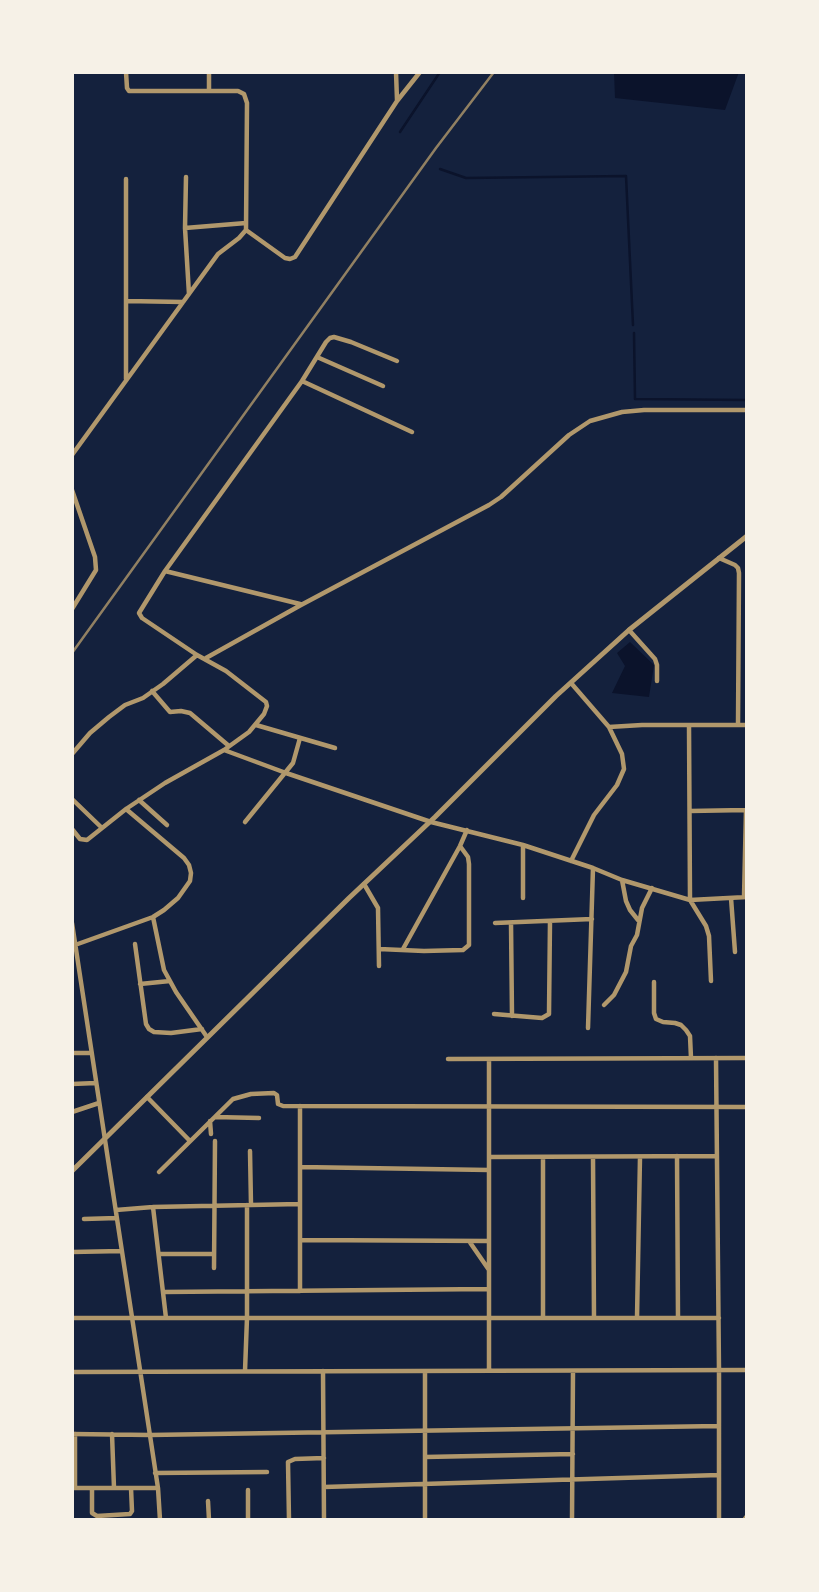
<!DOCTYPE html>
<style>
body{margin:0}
#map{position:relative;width:819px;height:1592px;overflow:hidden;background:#14213d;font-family:Lato,sans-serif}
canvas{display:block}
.frame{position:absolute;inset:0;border:74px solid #f6f1e7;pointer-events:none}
</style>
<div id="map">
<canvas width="819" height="1592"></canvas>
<div class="frame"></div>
</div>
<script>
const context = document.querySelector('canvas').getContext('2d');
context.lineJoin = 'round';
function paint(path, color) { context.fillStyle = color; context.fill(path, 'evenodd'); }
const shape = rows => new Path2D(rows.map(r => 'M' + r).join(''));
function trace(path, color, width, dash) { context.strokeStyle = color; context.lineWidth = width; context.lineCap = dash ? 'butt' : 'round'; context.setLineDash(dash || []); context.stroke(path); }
paint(shape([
 [614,72,739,72,725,110,615,98],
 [630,642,654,665,649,697,612,693,625,666,617,653]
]), '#0b132b');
trace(shape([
 [400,132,440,72],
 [440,169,466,178,626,176,633,325],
 [634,333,635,399,747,400]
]), '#0b132b', 2.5);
trace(shape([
 [126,72,127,88,129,91,238,91,244,94,247,103,246,230],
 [396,72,397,100],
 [209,90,209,72],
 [186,177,185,228,189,294],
 [185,228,246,223],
 [126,301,183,302],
 [317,357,383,386],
 [126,379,126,179],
 [302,381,326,342,330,338,334,337,351,342,397,361],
 [72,455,218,254,239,238,246,230,285,258,290,259,295,257,397,101,420,72],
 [72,490,95,557,96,570,72,609],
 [719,558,735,565,738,568,739,573,738,725],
 [165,571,300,604],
 [629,630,655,659,657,665,657,681],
 [206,658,301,605,489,505,501,497,569,435,590,421,622,412,644,410,747,410],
 [152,691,170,712,181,711,190,713,229,746],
 [256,725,335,748],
 [689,725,690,900,706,926,709,936,711,981],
 [609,727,642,725,747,725],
 [224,750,286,773,431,822,523,845,593,868,622,880,690,900,747,897],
 [72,754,90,733,109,717,125,705,143,698,163,684,197,655],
 [72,799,102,828],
 [139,800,167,825],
 [690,811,746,810],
 [245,822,293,763,300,738],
 [72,829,80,839,87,840,126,809,165,783,224,750,249,732,264,714,267,706,266,702,226,671,197,655,142,618,139,613,165,571,302,381,412,432],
 [571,861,594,815,617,785,624,769,622,754,609,727,571,683],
 [622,880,626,901,630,910,638,920],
 [364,884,378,908,379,966],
 [744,897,746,810],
 [523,898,523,845],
 [731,898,735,952],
 [153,917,164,970,176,992,207,1037],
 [72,923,158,1488,160,1520],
 [495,923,592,919],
 [511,923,512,1016],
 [135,944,146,1024,149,1029,154,1032,171,1033,202,1029],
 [75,945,153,917,164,910,178,898,190,881,191,873,189,865,184,858,126,809],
 [379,949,424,951,463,950,469,945,469,864,468,857,460,846],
 [403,949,460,846,467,830],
 [654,982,654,1013,656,1019,663,1022,675,1023,681,1025,686,1030,690,1036,691,1058],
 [140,984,170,981],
 [604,1005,614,995,626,972,631,946,637,935,642,908,652,888],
 [494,1014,542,1018,549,1014,550,921],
 [588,1028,593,868],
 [72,1053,91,1053],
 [716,1058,719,1371,719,1520],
 [448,1059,747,1058],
 [489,1059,489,1371],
 [72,1084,96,1083],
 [147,1097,190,1141],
 [300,1106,300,1291],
 [72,1112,99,1103],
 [215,1117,259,1118],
 [210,1121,211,1134],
 [250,1151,251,1205],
 [677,1156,678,1318],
 [489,1157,717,1156],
 [593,1157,594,1318],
 [300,1167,489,1170],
 [159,1172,233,1099,251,1094,274,1093,277,1095,278,1104,283,1106,747,1107],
 [153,1207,166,1318],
 [116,1210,153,1207,300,1204],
 [84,1219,117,1218],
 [300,1240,489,1241],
 [469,1241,489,1270],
 [72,1252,122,1251],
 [159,1254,214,1254],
 [214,1268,215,1141],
 [164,1292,489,1289],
 [72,1318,719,1318],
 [543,1318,543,1157],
 [637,1318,640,1157],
 [245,1371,247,1318,247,1205],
 [323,1371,324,1520],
 [425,1371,425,1520],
 [72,1372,747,1370],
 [72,1434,150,1435,719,1426],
 [112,1434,114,1488],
 [425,1457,573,1454],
 [155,1473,267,1472],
 [324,1487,719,1475],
 [72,1488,158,1488],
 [75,1488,75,1434],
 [92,1488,92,1513,97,1516,130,1514,132,1511,131,1488],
 [208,1501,209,1520],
 [248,1520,248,1490],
 [289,1520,288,1462,295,1459,324,1458],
 [572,1520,573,1371],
 [744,1520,747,1516]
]), '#b1986c', 4.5);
trace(shape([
 [72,1171,349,898,435,817,556,696,629,630,747,536]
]), '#b1986c', 5);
trace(shape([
 [72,653,436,148,494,72]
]), '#918062', 2.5);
</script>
